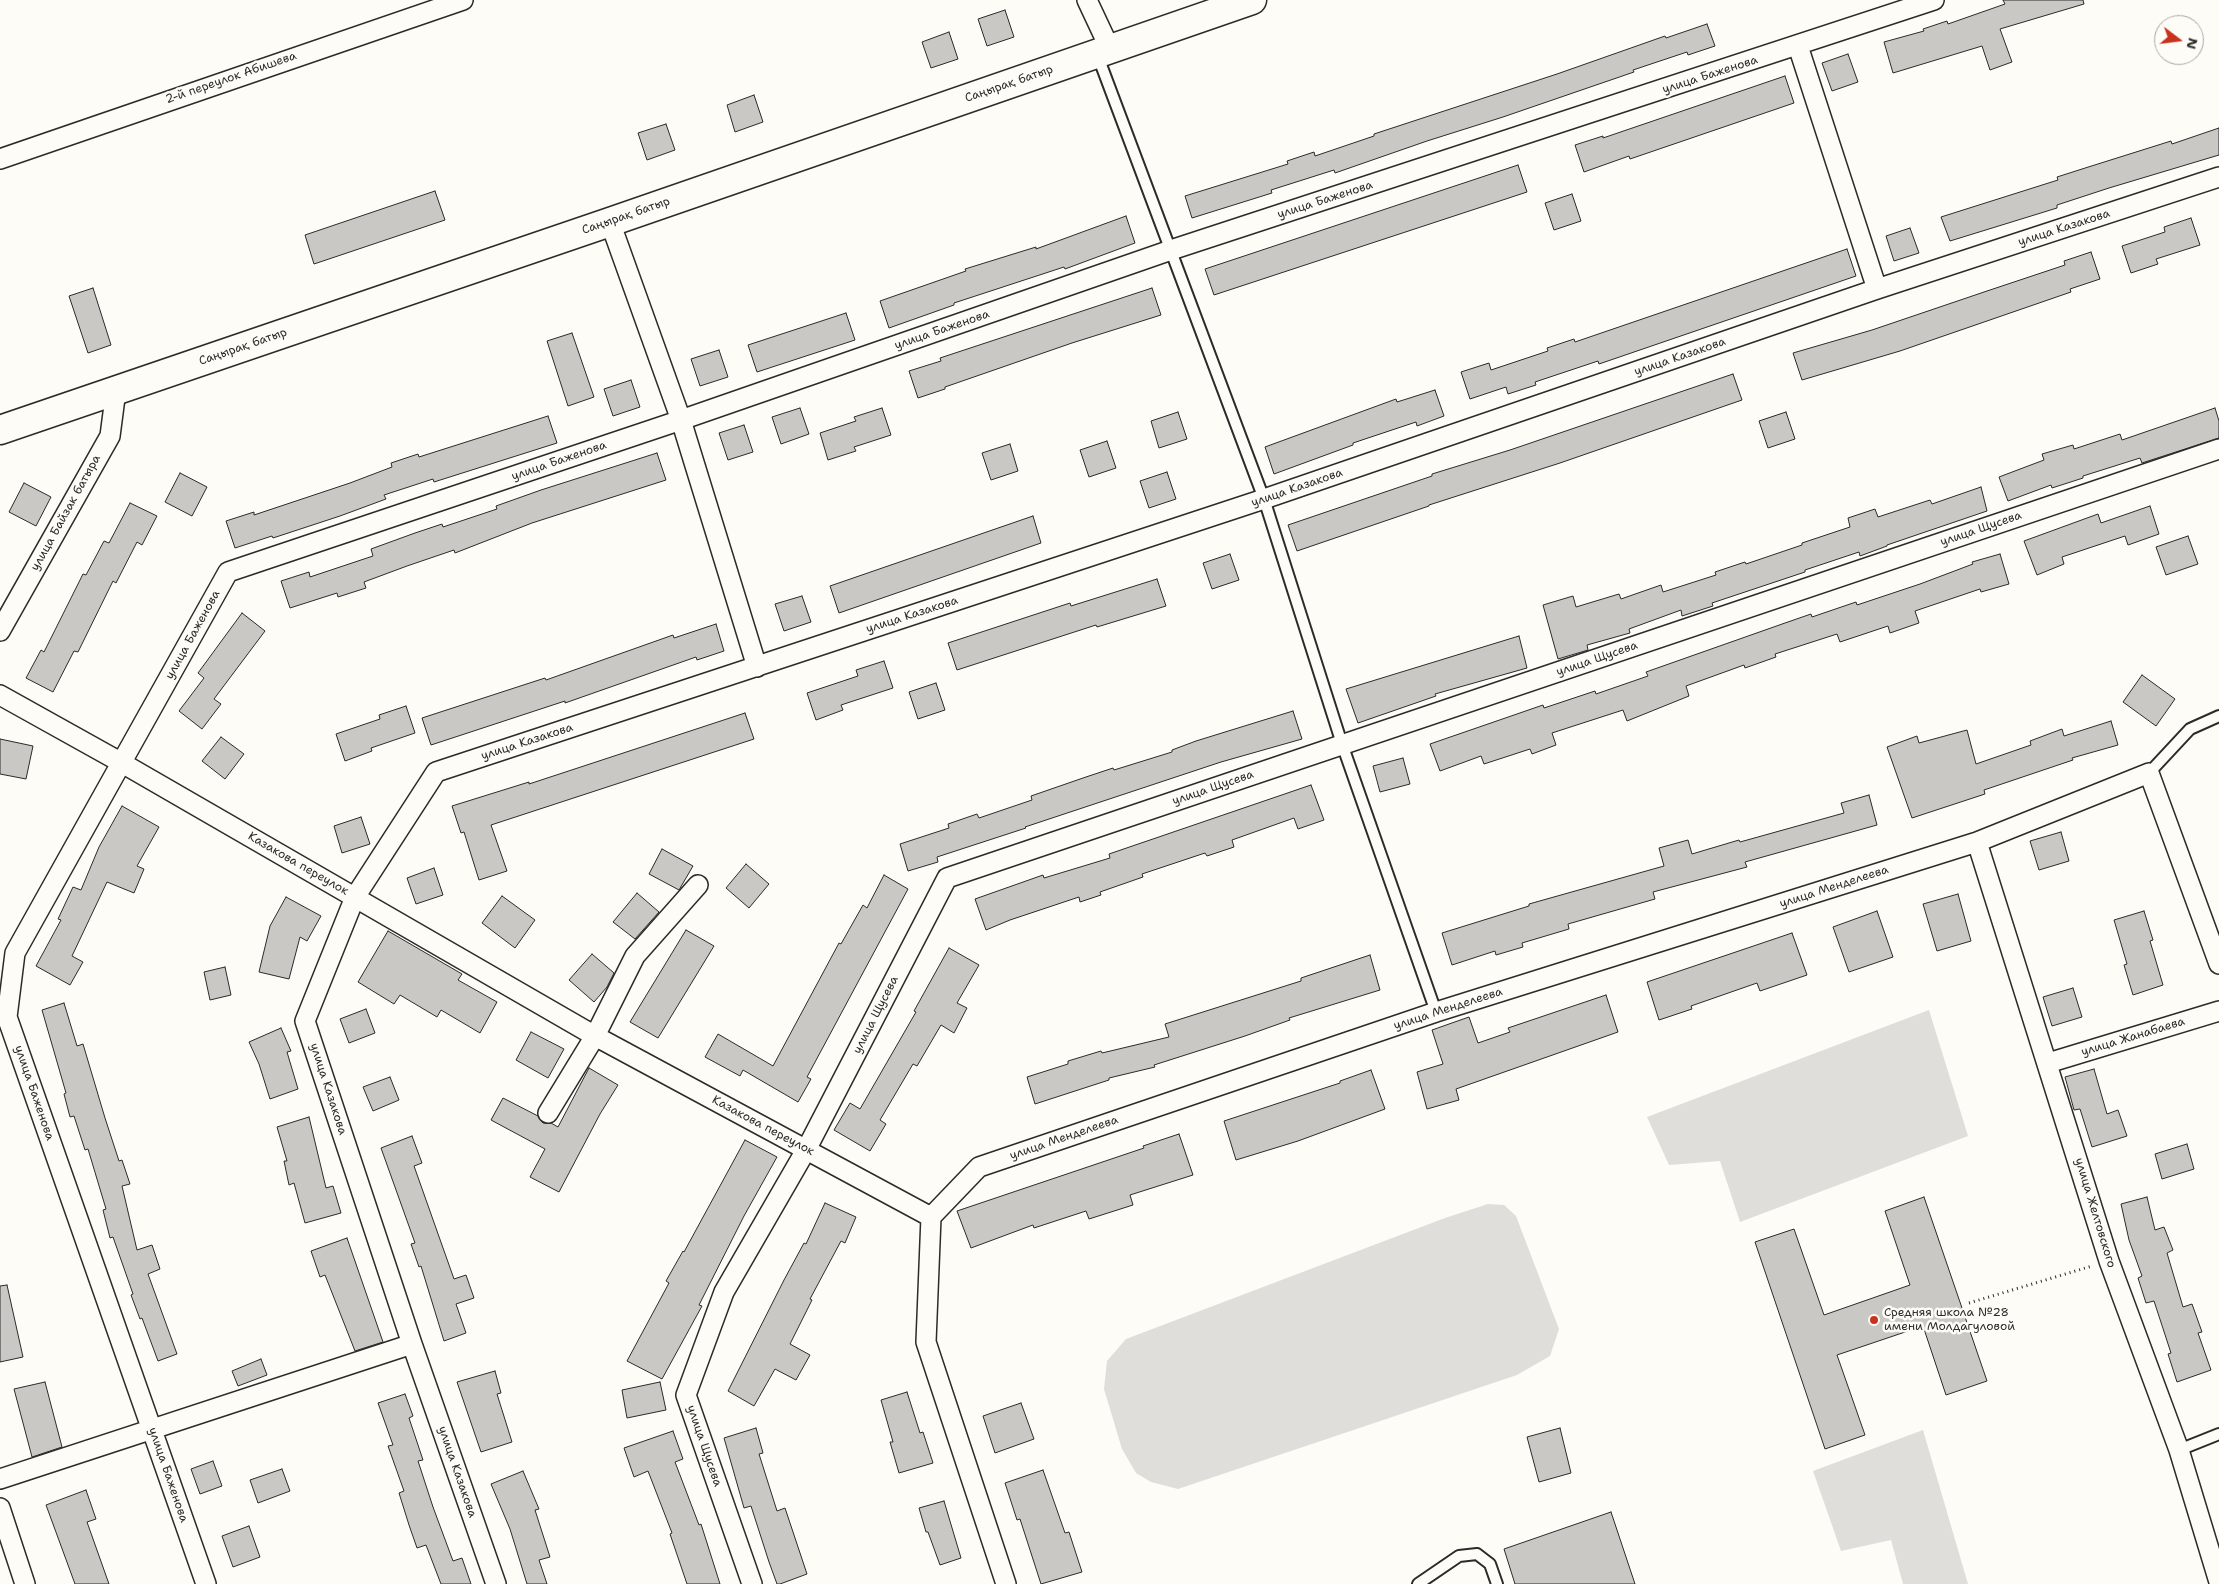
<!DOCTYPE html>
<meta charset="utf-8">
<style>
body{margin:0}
#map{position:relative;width:2219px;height:1584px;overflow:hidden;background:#fdfcf7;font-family:"Shantell Sans",sans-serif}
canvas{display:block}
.north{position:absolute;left:2154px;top:15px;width:50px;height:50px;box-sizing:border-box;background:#fdfcf7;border:1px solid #a9a8a5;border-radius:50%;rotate:105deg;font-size:14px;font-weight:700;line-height:20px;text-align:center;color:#2b2b2b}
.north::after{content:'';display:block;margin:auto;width:18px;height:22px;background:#c8321e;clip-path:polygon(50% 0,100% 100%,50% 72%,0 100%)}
</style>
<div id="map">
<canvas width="2219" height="1584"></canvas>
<div class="north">N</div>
</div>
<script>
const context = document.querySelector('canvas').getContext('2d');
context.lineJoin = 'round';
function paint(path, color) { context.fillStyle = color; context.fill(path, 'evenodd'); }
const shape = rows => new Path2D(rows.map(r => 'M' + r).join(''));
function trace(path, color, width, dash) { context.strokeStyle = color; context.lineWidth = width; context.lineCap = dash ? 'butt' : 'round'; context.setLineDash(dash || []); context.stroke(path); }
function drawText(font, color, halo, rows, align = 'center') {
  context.font = font + ' "Shantell Sans",sans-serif'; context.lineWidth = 5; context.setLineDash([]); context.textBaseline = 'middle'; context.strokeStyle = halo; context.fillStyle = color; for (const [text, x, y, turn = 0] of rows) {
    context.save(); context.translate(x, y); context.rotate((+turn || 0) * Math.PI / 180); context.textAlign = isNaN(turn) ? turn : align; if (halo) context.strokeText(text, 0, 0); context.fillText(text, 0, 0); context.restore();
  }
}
paint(shape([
 [1929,1010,1968,1136,1740,1222,1720,1161,1669,1165,1647,1117],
 [1488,1204,1504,1205,1516,1216,1559,1329,1550,1356,1517,1375,1178,1489,1151,1482,1136,1473,1122,1449,1104,1389,1107,1361,1126,1339,1445,1218],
 [1923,1430,1968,1584,1903,1584,1891,1540,1841,1551,1813,1471]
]), '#dfdeda');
const building = shape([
 [2003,0,2083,0,2084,4,2000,29,2012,62,1990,70,1982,46,1893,73,1884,42,1924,31,1923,29,1947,21,1948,24,2005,4,2003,0],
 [1005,10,1014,37,987,46,978,19,1005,10],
 [1707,24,1715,46,1688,55,1687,52,1633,70,1634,72,1503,117,1427,141,1335,173,1334,170,1271,190,1272,193,1192,218,1185,196,1288,164,1287,161,1314,152,1315,156,1374,136,1374,134,1557,74,1665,36,1666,38,1707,24],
 [949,32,958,59,931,68,922,42,949,32],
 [1848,54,1858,82,1832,91,1822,63,1848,54],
 [1785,76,1794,103,1630,159,1629,156,1584,172,1575,145,1603,136,1603,138,1785,76],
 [754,95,763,122,735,132,727,105,754,95],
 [666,124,675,150,647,160,638,133,666,124],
 [2219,128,2219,155,2109,188,2057,205,2057,208,1950,241,1941,217,2058,180,2057,177,2082,169,2171,141,2172,144,2219,128],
 [1518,165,1527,192,1214,295,1205,269,1518,165],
 [435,191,445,220,314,264,305,235,435,191],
 [1572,194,1581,221,1554,230,1545,203,1572,194],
 [1126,216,1135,243,1065,269,1064,267,954,303,954,305,889,328,880,301,966,271,965,269,1036,247,1036,249,1126,216],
 [2191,218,2200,245,2156,259,2158,264,2131,273,2122,246,2165,232,2164,227,2191,218],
 [1910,228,1919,253,1894,261,1886,236,1910,228],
 [1847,249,1856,276,1599,364,1598,361,1535,382,1536,385,1508,394,1506,387,1470,399,1461,372,1489,363,1491,370,1548,351,1547,348,1574,339,1575,342,1847,249],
 [2091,252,2100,279,2070,289,2071,292,1900,351,1802,380,1793,353,1872,330,1987,291,2065,265,2064,261,2091,252],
 [93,288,111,345,88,353,69,296,93,288],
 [1152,288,1161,315,1072,343,945,387,945,389,918,398,909,371,941,361,940,358,1152,288],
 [846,313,855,340,757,372,748,345,846,313],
 [572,333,594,397,568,406,547,341,572,333],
 [719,350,728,377,700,386,691,359,719,350],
 [1733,374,1742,400,1560,463,1429,505,1429,506,1297,551,1288,525,1432,476,1432,474,1510,450,1733,374],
 [631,380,640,407,613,416,604,389,631,380],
 [1435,390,1444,416,1417,426,1416,422,1353,443,1353,445,1274,474,1265,447,1396,399,1397,402,1435,390],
 [800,408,809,434,781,444,772,417,800,408],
 [882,408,891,435,854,447,856,451,828,460,820,433,856,421,854,417,882,408],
 [2215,408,2219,421,2219,438,2142,463,2140,458,2083,476,2083,478,2052,488,2051,485,2008,501,1999,477,2044,460,2042,454,2073,445,2074,449,2120,434,2122,440,2215,408],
 [1178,412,1187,439,1159,448,1151,421,1178,412],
 [1786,412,1795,439,1768,448,1759,421,1786,412],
 [548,416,557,443,434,482,433,479,384,495,386,499,340,516,273,538,272,536,235,548,226,521,254,512,254,515,350,483,392,467,391,463,418,454,419,457,548,416],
 [744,425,753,452,728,460,719,433,744,425],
 [1107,441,1116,468,1089,477,1080,450,1107,441],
 [1010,444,1018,471,991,480,982,453,1010,444],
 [657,453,666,480,532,523,455,553,454,550,407,566,364,582,366,588,338,597,337,593,290,608,281,581,309,572,310,577,373,556,371,549,415,533,442,524,443,527,497,509,496,506,541,490,657,453],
 [1167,472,1176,499,1149,508,1140,481,1167,472],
 [180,473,207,487,192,516,165,502,180,473],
 [24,483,51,497,36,526,9,512,24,483],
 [1981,487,1987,511,1887,545,1887,546,1860,556,1859,552,1805,570,1805,572,1712,603,1713,606,1682,616,1681,610,1629,629,1630,633,1587,645,1588,650,1558,659,1543,605,1573,596,1576,607,1619,594,1621,599,1661,585,1663,592,1716,575,1715,572,1745,562,1746,564,1802,545,1802,543,1850,527,1848,518,1875,509,1878,517,1930,500,1932,504,1981,487],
 [130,503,157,516,142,545,137,542,116,583,113,581,78,652,74,651,53,692,26,678,41,650,44,652,83,574,86,575,104,541,109,543,130,503],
 [2150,506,2159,534,2128,545,2125,536,2062,557,2064,564,2037,575,2024,541,2098,514,2101,523,2150,506],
 [1033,516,1041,543,839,613,830,586,1033,516],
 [2188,536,2198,564,2166,575,2156,547,2188,536],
 [1230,554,1239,580,1212,589,1203,563,1230,554],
 [2000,554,2009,584,1981,592,1980,589,1915,611,1919,623,1890,633,1888,626,1840,642,1837,634,1775,654,1776,657,1745,668,1744,665,1686,686,1689,696,1627,721,1623,710,1552,733,1556,745,1532,754,1530,749,1484,764,1481,756,1440,771,1430,744,1543,705,1544,708,1595,691,1596,694,1648,676,1646,672,1785,623,1811,614,1812,617,1856,602,1857,605,1920,584,1973,564,1972,562,2000,554],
 [1157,579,1166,606,1097,627,1096,625,957,670,948,643,1070,603,1071,606,1157,579],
 [802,596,811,622,784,631,775,604,802,596],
 [242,613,265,631,214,699,221,704,202,729,179,711,204,678,198,673,242,613],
 [716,624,724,651,697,660,696,657,565,703,565,701,431,745,422,718,545,678,546,680,673,635,674,638,716,624],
 [1519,636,1527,668,1435,694,1436,696,1358,723,1346,689,1519,636],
 [884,661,893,688,841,705,843,710,816,720,807,693,858,676,856,670,884,661],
 [2142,675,2175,699,2156,726,2123,702,2142,675],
 [936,683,945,710,918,719,909,692,936,683],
 [406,706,415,733,371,748,372,751,345,761,336,734,380,719,379,715,406,706],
 [1293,711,1302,739,1221,762,1025,827,1026,828,937,857,938,862,908,871,900,844,949,828,948,824,977,814,979,818,1032,800,1031,796,1083,778,1113,768,1114,770,1172,752,1172,750,1196,741,1293,711],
 [745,713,754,739,491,825,507,871,479,880,464,832,461,833,452,806,529,782,529,784,745,713],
 [2111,721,2118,745,2072,758,2073,760,1984,790,1985,794,1912,818,1887,747,1917,736,1919,743,1967,730,1976,764,2031,745,2030,741,2062,729,2064,736,2111,721],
 [221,737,244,754,225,779,202,761,221,737],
 [0,739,33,746,26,779,0,774,0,739],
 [1403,758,1410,784,1380,792,1373,766,1403,758],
 [1311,785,1324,820,1298,829,1294,818,1232,840,1234,847,1207,856,1205,853,1142,874,1143,877,1100,892,1101,895,1080,902,1079,897,1010,920,986,930,975,899,1043,875,1044,878,1110,858,1109,854,1311,785],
 [1869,795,1877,825,1745,862,1747,867,1653,892,1655,899,1568,924,1569,929,1522,943,1523,947,1496,955,1495,951,1452,965,1442,933,1529,906,1529,904,1664,866,1659,848,1688,840,1692,854,1739,840,1740,842,1844,813,1841,803,1869,795],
 [122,806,159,827,137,866,144,869,134,893,107,882,72,956,83,962,70,985,36,966,61,920,58,919,73,887,81,890,99,847,122,806],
 [361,817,370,844,342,853,334,826,361,817],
 [2061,832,2069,861,2039,870,2030,841,2061,832],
 [662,849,693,866,679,890,649,874,662,849],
 [746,864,769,884,749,908,726,888,746,864],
 [434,868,443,895,416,904,407,878,434,868],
 [884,875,908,889,807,1077,811,1079,798,1102,743,1070,740,1076,705,1057,718,1034,773,1066,839,943,841,944,863,905,867,908,884,875],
 [637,893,659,912,635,939,613,922,637,893],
 [1958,894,1971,941,1937,951,1923,904,1958,894],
 [502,896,535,920,515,948,482,923,502,896],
 [286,897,321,916,307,941,300,937,289,979,259,972,270,926,286,897],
 [1877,911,1893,957,1849,972,1833,927,1877,911],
 [2144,911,2153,940,2150,941,2163,985,2133,995,2124,965,2127,964,2114,920,2144,911],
 [686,930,714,946,658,1038,630,1022,686,930],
 [388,931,462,974,458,980,497,1002,480,1033,441,1010,437,1017,400,995,394,1004,358,982,388,931],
 [1792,933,1807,975,1760,991,1757,983,1691,1006,1692,1009,1659,1020,1647,982,1792,933],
 [949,948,979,965,957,1003,967,1008,954,1033,941,1025,917,1066,913,1064,880,1120,886,1124,870,1151,834,1130,850,1103,860,1109,916,1012,914,1011,949,948],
 [592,954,614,973,607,987,594,1002,569,980,592,954],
 [1370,955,1380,990,1289,1018,1290,1020,1245,1036,1154,1065,1155,1067,1109,1078,1109,1080,1035,1104,1027,1077,1068,1064,1068,1061,1101,1051,1102,1053,1169,1037,1165,1024,1301,981,1301,978,1370,955],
 [225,967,231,995,210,1000,204,972,225,967],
 [2073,988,2082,1017,2052,1026,2043,997,2073,988],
 [1606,995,1618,1032,1456,1089,1459,1100,1427,1109,1417,1072,1443,1064,1432,1030,1469,1017,1478,1043,1510,1032,1508,1028,1606,995],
 [64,1003,77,1046,83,1044,105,1118,119,1161,122,1160,130,1184,122,1186,137,1250,152,1245,160,1269,148,1274,177,1354,158,1361,142,1318,140,1319,131,1295,133,1294,113,1237,110,1238,103,1210,106,1209,88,1149,85,1150,74,1116,70,1117,64,1094,66,1093,42,1010,64,1003],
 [366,1009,375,1033,349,1043,340,1019,366,1009],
 [281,1028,291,1051,287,1052,298,1089,270,1099,259,1064,249,1042,281,1028],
 [531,1032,564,1049,548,1078,516,1060,531,1032],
 [589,1068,618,1085,600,1114,559,1192,530,1177,545,1149,491,1120,503,1098,538,1116,543,1123,551,1123,558,1127,589,1068],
 [2094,1069,2107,1114,2118,1110,2127,1136,2092,1147,2080,1109,2074,1110,2065,1077,2094,1069],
 [1371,1070,1385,1109,1298,1141,1236,1160,1224,1121,1340,1083,1340,1081,1371,1070],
 [390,1077,399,1100,373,1111,363,1087,390,1077],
 [309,1117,326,1188,333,1186,341,1213,305,1223,294,1183,289,1185,284,1161,287,1161,277,1127,309,1117],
 [1179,1134,1193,1175,1130,1195,1133,1205,1089,1219,1086,1211,1034,1228,1033,1225,971,1248,957,1211,1144,1148,1143,1146,1179,1134],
 [412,1136,422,1163,414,1166,454,1279,466,1275,474,1298,456,1304,466,1333,444,1341,421,1266,419,1267,411,1244,415,1243,381,1148,412,1136],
 [745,1140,777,1157,744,1216,699,1305,702,1306,662,1379,627,1361,669,1283,666,1281,683,1251,684,1252,745,1140],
 [2187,1144,2194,1169,2162,1179,2155,1154,2187,1144],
 [1924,1197,1987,1381,1946,1395,1923,1326,1837,1355,1865,1435,1825,1449,1755,1242,1794,1229,1824,1315,1910,1285,1885,1211,1924,1197],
 [2147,1197,2155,1230,2164,1227,2173,1250,2167,1253,2183,1307,2192,1304,2202,1332,2198,1333,2211,1370,2177,1382,2168,1354,2171,1353,2154,1301,2146,1303,2138,1278,2142,1276,2129,1240,2121,1204,2147,1197],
 [825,1203,856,1217,845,1243,841,1241,810,1299,812,1300,790,1344,810,1355,796,1380,775,1369,754,1406,728,1391,784,1280,804,1243,806,1244,825,1203],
 [347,1238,383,1342,355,1351,325,1275,320,1277,311,1251,347,1238],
 [7,1285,23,1357,0,1362,0,1286,7,1285],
 [261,1359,267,1375,238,1386,232,1371,261,1359],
 [495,1371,501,1393,497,1394,512,1442,481,1452,457,1382,495,1371],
 [45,1382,62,1447,32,1457,14,1389,45,1382],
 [660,1382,666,1410,627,1418,622,1390,660,1382],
 [907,1392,920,1433,923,1432,933,1463,899,1473,890,1442,893,1442,881,1400,907,1392],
 [405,1394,413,1416,409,1418,423,1460,418,1461,433,1507,453,1561,462,1558,471,1584,441,1584,426,1545,417,1548,409,1525,399,1493,404,1491,388,1446,393,1445,378,1403,405,1394],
 [1021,1403,1034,1439,995,1453,983,1416,1021,1403],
 [756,1428,763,1453,759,1454,777,1511,785,1508,807,1574,780,1584,777,1584,769,1562,751,1506,744,1508,724,1438,756,1428],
 [1560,1428,1571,1473,1539,1482,1527,1437,1560,1428],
 [673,1431,683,1459,675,1462,699,1525,701,1524,720,1584,687,1584,670,1534,672,1533,648,1471,634,1477,624,1448,673,1431],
 [213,1461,222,1486,200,1494,191,1469,213,1461],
 [282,1469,290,1491,258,1503,250,1480,282,1469],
 [1043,1470,1065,1533,1069,1532,1082,1572,1041,1584,1020,1519,1017,1520,1005,1483,1043,1470],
 [523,1471,539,1509,535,1510,550,1557,539,1560,547,1584,527,1584,510,1529,491,1484,523,1471],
 [86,1490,96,1519,87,1522,109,1584,75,1584,46,1505,86,1490],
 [944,1501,961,1558,940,1565,928,1532,926,1532,919,1508,944,1501],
 [1611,1512,1635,1584,1515,1584,1504,1549,1611,1512],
 [249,1526,260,1557,233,1567,222,1536,249,1526]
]);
paint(building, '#c9c8c4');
trace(building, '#2b2b2b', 1);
const lane = shape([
 [1097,54,1264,499,1342,744,1436,1012],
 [2149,773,2190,729,2219,716],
 [2179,1450,2219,1434],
 [1418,1584,1459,1556,1477,1554,1490,1564,1497,1584]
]);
const street = shape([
 [1087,0,1110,49],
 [1798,46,1877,289],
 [0,159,463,0],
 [610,222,681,420,757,667],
 [0,631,110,436,116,390],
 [0,695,122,763,595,1036,931,1217],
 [1977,842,2109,1261,2179,1450,2219,1582],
 [2048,1063,2219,1011],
 [548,1113,595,1036,635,956,698,885],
 [0,1479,412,1344],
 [0,1508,25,1584],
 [206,1584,7,1017,15,953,228,572,681,420,1171,250,1934,0],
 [496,1584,412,1344,305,1021,355,897,436,772,1264,499,1877,289,2219,177],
 [752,1584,686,1395,724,1292,806,1150,947,878,2219,449],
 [1006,1584,926,1342,931,1217,979,1167,1436,1012,1977,842,2149,773,2219,964]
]);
const secondary = shape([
 [0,430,610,222,1252,0]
]);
trace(lane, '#2b2b2b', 14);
trace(street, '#2b2b2b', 22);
trace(secondary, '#2b2b2b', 31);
trace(shape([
 [1969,1303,2092,1266]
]), '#2b2b2b', 3, [1, 4]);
trace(lane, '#fdfcf7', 10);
trace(street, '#fdfcf7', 19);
trace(secondary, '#fdfcf7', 28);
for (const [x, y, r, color] of [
 [1874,1320,5,"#c8321e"]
]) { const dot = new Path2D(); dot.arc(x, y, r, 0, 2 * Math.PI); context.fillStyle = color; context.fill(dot); trace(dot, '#fdfcf7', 2); }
drawText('12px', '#2b2b2b', '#fdfcf7', [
 ["улица Баженова",1710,75,-18],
 ["2-й переулок Абишева",231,78,-19],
 ["Саңырақ батыр",1009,84,-19],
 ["улица Баженова",1325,200,-18],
 ["Саңырақ батыр",626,216,-19],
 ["улица Казакова",2064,228,-18],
 ["улица Баженова",942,330,-19],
 ["Саңырақ батыр",243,347,-19],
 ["улица Казакова",1680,357,-19],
 ["улица Баженова",559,461,-19],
 ["улица Казакова",1297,488,-19],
 ["улица Байзак батыра",66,513,-61],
 ["улица Щусева",1981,529,-19],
 ["улица Казакова",912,615,-18],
 ["улица Баженова",193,635,-61],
 ["улица Щусева",1597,659,-19],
 ["улица Казакова",527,742,-18],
 ["улица Щусева",1213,788,-19],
 ["Казакова переулок",298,864,30],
 ["улица Менделеева",1834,887,-18],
 ["улица Менделеева",1448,1009,-18],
 ["улица Щусева",876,1015,-63],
 ["улица Жанабаева",2133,1037,-17],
 ["улица Казакова",328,1089,72],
 ["улица Баженова",34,1093,71],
 ["Казакова переулок",763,1126,28],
 ["улица Менделеева",1064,1138,-19],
 ["улица Желтовского",2095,1213,73],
 ["улица Щусева",704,1446,71],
 ["улица Казакова",457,1472,71],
 ["улица Баженова",168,1475,71]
]);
drawText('12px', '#2b2b2b', '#fdfcf7', [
 ["Средняя школа №28",1884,1313],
 ["имени Молдагуловой",1884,1327]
], 'left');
</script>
